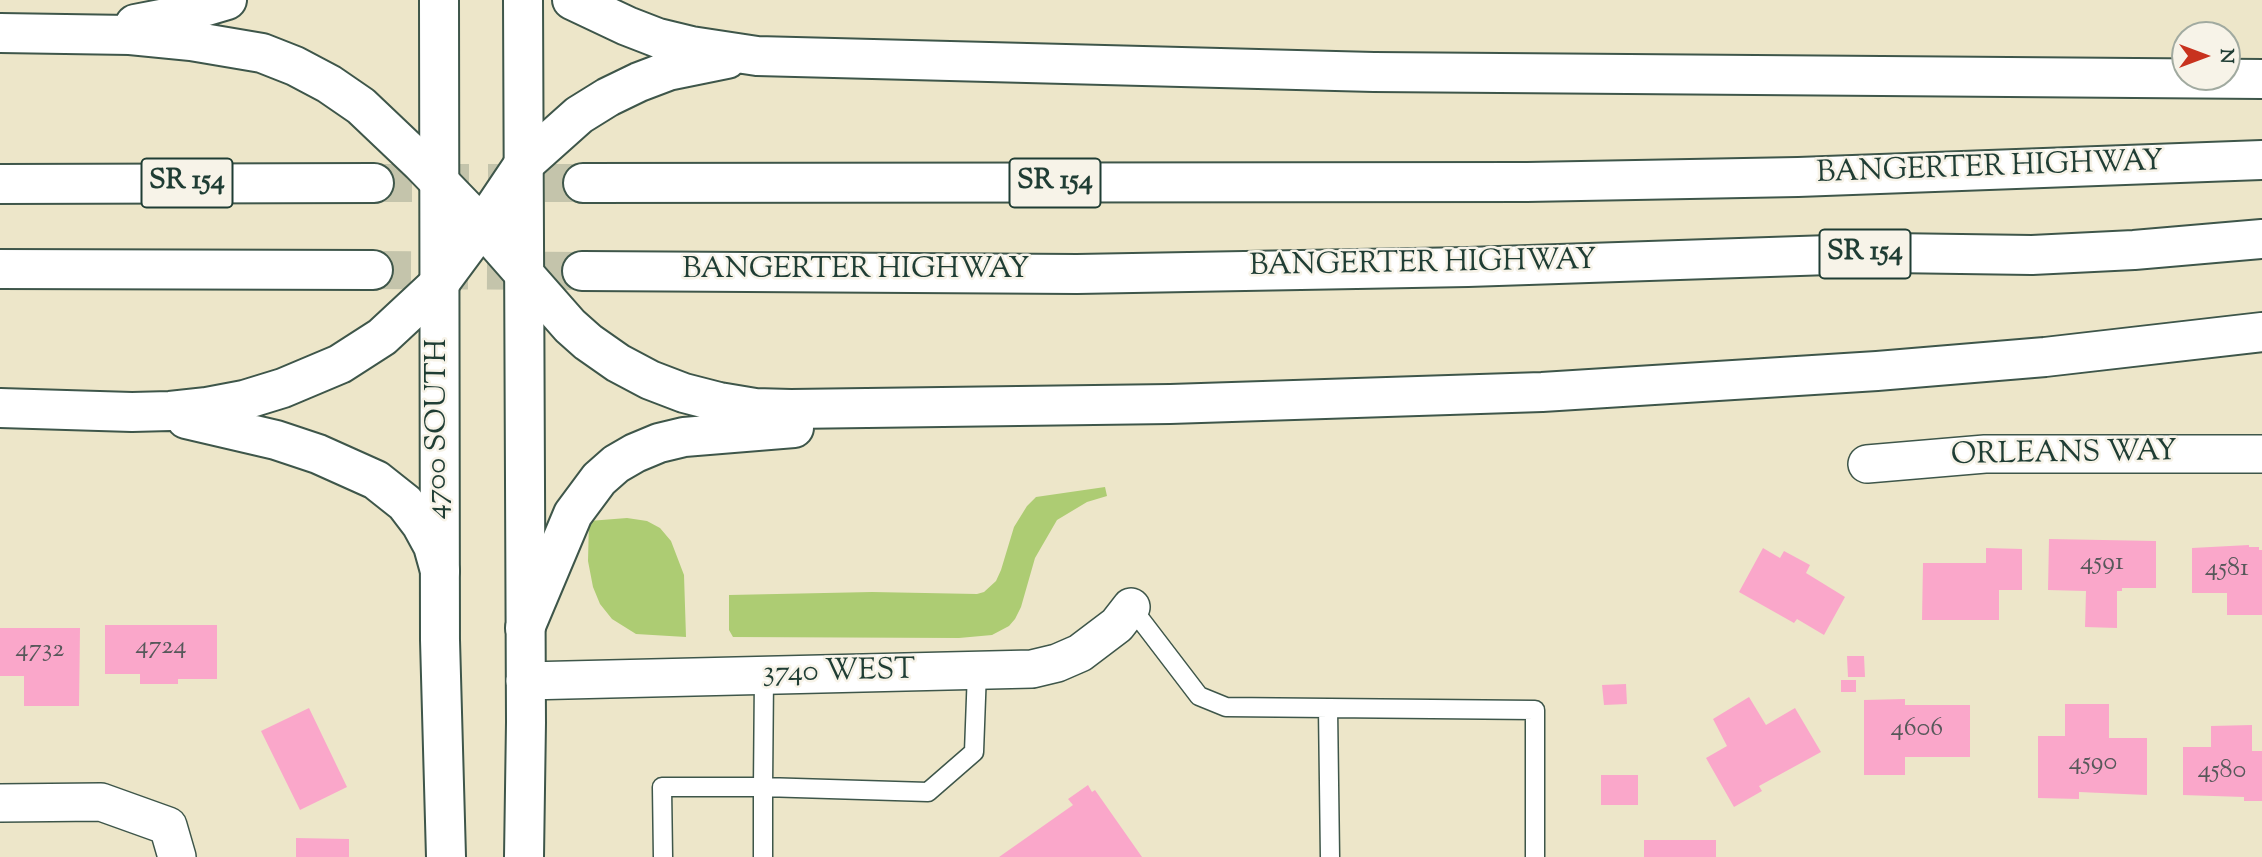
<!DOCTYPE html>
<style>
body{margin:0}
#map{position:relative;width:2262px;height:857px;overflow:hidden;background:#ede6c9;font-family:"Sorts Mill Goudy",serif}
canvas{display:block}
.north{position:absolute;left:2171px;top:21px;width:70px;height:70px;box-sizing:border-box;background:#f7f3e8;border:2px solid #a1aaa0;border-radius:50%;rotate:90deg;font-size:19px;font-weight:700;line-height:28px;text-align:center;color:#1f3d34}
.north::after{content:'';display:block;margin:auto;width:24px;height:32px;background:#c8321e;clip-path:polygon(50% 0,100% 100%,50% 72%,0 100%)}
</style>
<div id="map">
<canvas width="2262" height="857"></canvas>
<div class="north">N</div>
</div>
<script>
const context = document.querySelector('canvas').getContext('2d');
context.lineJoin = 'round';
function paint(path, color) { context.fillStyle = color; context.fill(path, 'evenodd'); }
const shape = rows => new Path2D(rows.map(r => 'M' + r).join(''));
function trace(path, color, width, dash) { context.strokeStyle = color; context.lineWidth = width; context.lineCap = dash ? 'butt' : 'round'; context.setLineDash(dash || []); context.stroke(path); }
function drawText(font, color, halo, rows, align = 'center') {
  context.font = font + ' "Sorts Mill Goudy",serif'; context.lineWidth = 5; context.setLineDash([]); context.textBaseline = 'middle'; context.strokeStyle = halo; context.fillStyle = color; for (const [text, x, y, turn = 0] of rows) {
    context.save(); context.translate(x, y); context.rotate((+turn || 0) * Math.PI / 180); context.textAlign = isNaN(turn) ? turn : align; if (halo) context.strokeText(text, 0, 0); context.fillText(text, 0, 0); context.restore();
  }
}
paint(shape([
 [1105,487,1107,496,1087,502,1057,520,1035,558,1021,607,1015,619,1009,626,992,635,959,638,733,637,729,630,729,595,872,592,977,594,984,592,996,581,1001,570,1014,527,1027,506,1036,497],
 [627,518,647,521,660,528,671,541,684,575,686,637,636,634,612,619,600,604,593,587,588,561,589,521]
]), '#adcc73');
paint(shape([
 [2049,539,2156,541,2156,588,2122,588,2122,591,2117,591,2117,628,2085,627,2086,591,2048,590],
 [2249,545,2249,547,2259,547,2259,550,2262,550,2262,615,2227,615,2227,593,2192,593,2192,548],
 [1763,548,1780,558,1784,551,1810,565,1806,573,1845,597,1824,635,1797,619,1794,623,1739,592],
 [1986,548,2022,549,2022,590,1999,590,1999,620,1922,620,1923,563,1986,563],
 [105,625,217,625,217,679,178,679,178,684,140,684,140,674,105,674],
 [0,628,80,628,79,706,24,706,24,676,0,676],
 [1847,656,1864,656,1865,677,1848,677],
 [1841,680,1856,680,1856,692,1841,692],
 [1626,684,1627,704,1604,705,1602,685],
 [1749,697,1766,725,1795,708,1821,752,1759,786,1762,791,1734,807,1706,758,1727,746,1713,719],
 [1905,699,1905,705,1970,705,1970,757,1905,757,1905,775,1864,775,1864,700],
 [2065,704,2109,704,2109,738,2147,738,2147,795,2079,792,2079,799,2038,798,2038,736,2065,736],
 [309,708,347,787,300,810,261,731],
 [2252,725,2252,751,2262,751,2262,801,2244,801,2244,797,2183,795,2183,747,2211,747,2211,726],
 [1601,775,1638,775,1638,805,1601,805],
 [1088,785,1092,792,1095,790,1142,857,999,857,1073,805,1068,799],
 [296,838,349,839,349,857,296,857],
 [1644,840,1716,840,1716,857,1644,857]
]), '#faa7ca');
trace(shape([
 [374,183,583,183],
 [373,270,582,271]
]), '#c4c4ab', 38, [38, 19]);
const service = shape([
 [1131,607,1199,696,1226,707,1535,710,1535,857],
 [764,676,763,787,928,792,974,752,977,671],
 [1328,708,1330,857],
 [663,857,662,787,763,787,763,857]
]);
const minor = shape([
 [1867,464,1985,454,2262,454],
 [525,681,1032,669,1057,663,1080,653,1117,625,1131,607],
 [0,803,101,802,168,826,177,857]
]);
const primary = shape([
 [439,0,440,640,446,857],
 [523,0,526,722,524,857]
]);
const motorway = shape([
 [572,0,627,26,658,38,691,46,757,56,1374,72,2262,79],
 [135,24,166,18,227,0],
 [0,33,130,35,191,41,262,53,295,66,329,84,361,106,421,163,482,226,570,326,588,342,618,363,650,380,684,393,719,402,755,408,791,409,1170,404,1542,392,1877,371,2045,357,2262,332],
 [583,183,1527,182,1798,177,2262,160],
 [0,184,374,183],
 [0,269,373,270],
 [582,271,1077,274,1468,267,1890,253,2032,255,2134,250,2262,239],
 [0,408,132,412,170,411,207,407,244,400,283,388,340,364,382,337,439,284,482,226,523,165,579,115,608,97,639,82,668,71,727,59],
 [186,419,276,440,318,454,376,480,405,503,421,524,433,546,440,571],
 [525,628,573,514,599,479,616,464,635,453,659,443,684,437,794,428]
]);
trace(service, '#3e564a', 21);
trace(minor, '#3e564a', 40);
trace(primary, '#3e564a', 42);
trace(motorway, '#3e564a', 42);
trace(service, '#fff', 18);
trace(minor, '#fff', 37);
trace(primary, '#fff', 38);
trace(motorway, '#fff', 38);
drawText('26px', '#56585a', null, [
 ["4591",2102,565],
 ["4581",2227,571],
 ["4724",161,649],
 ["4732",40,652],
 ["4606",1917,731],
 ["4590",2093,765],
 ["4580",2222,773]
]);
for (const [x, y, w] of [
 [187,183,91],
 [1055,183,91],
 [1865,254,91]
]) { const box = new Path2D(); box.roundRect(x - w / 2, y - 24.5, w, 49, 5); context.fillStyle = '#f7f3e8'; context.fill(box); trace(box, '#1f3d34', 2); }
drawText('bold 28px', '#1f3d34', null, [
 ["SR 154",187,183],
 ["SR 154",1055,183],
 ["SR 154",1865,254]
]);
drawText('30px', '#1f3d34', '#f7f3e8', [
 ["BANGERTER HIGHWAY",1990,170,-2],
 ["BANGERTER HIGHWAY",1423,266,-1],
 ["BANGERTER HIGHWAY",856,272],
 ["4700 SOUTH",440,429,-90],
 ["ORLEANS WAY",2064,456,-1],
 ["3740 WEST",839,674,-1]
]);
</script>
